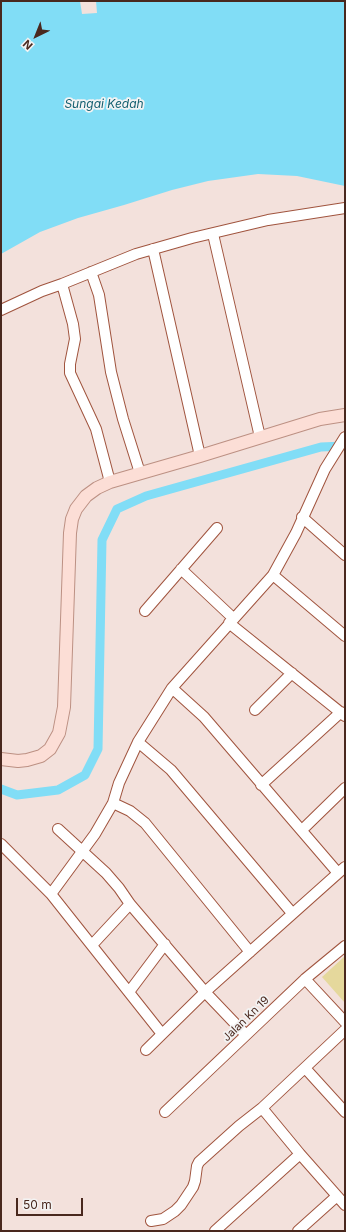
<!DOCTYPE html>
<style>
body{margin:0}
#map{position:relative;width:346px;height:1232px;overflow:hidden;background:#f3e1dc;font-family:Inter,sans-serif}
canvas{display:block}
.frame{position:absolute;inset:0;border:2px solid #49281e;pointer-events:none}
.north{position:absolute;left:16px;top:16px;width:40px;height:40px;-webkit-text-stroke:3px #f3f3f3;paint-order:stroke;rotate:223deg;font-size:11px;font-weight:700;line-height:16px;text-align:center;color:#49281e}
.north::after{content:'';display:block;margin:auto;width:14px;height:18px;background:#49281e;clip-path:polygon(50% 0,100% 100%,50% 72%,0 100%)}
.scale{position:absolute;left:16px;top:1198px;width:67px;height:18px;box-sizing:border-box;border:2px solid #49281e;border-top:0;padding-left:5px;font-size:12px;line-height:14px;white-space:nowrap;color:#49281e;-webkit-text-stroke:3px #f3f3f3;paint-order:stroke}
</style>
<div id="map">
<canvas width="346" height="1232"></canvas>
<div class="frame"></div>
<div class="north">N</div>
<div class="scale">50 m</div>
</div>
<script>
const context = document.querySelector('canvas').getContext('2d');
context.lineJoin = 'round';
function paint(path, color) { context.fillStyle = color; context.fill(path, 'evenodd'); }
const shape = rows => new Path2D(rows.map(r => 'M' + r).join(''));
function trace(path, color, width, dash) { context.strokeStyle = color; context.lineWidth = width; context.lineCap = dash ? 'butt' : 'round'; context.setLineDash(dash || []); context.stroke(path); }
function drawText(font, color, halo, rows, align = 'center') {
  context.font = font + ' Inter,sans-serif'; context.lineWidth = 3.5; context.setLineDash([]); context.textBaseline = 'middle'; context.strokeStyle = halo; context.fillStyle = color; for (const [text, x, y, turn = 0] of rows) {
    context.save(); context.translate(x, y); context.rotate((+turn || 0) * Math.PI / 180); context.textAlign = isNaN(turn) ? turn : align; if (halo) context.strokeText(text, 0, 0); context.fillText(text, 0, 0); context.restore();
  }
}
paint(shape([
 [345,956,345,1003,322,977]
]), '#e5d89c');
paint(shape([
 [5,1,345,1,345,186,297,176,258,174,208,181,172,190,124,205,78,218,40,232,1,254,1,2]
]), '#81ddf6');
paint(shape([
 [80,1,96,1,97,13,82,14]
]), '#f3e1dc');
trace(shape([
 [1,789,17,795,58,790,85,775,98,749,102,540,117,509,146,496,321,447,344,446]
]), '#81ddf6', 9);
const minor = shape([
 [213,234,260,437],
 [153,249,200,456],
 [91,272,99,295,111,372,123,419,140,473],
 [62,284,73,324,75,339,70,364,70,373,96,429,110,482],
 [1,310,42,291,62,284,136,254,192,238,268,220,345,208],
 [302,517,345,555],
 [181,569,233,618],
 [273,575,345,636],
 [145,611,217,528],
 [229,623,345,716],
 [172,688,204,717,338,873],
 [255,710,292,673],
 [138,742,171,770,292,913],
 [261,785,341,712],
 [113,803,130,811,145,823,250,952],
 [58,829,106,873,119,888,130,904,205,992,246,1035],
 [302,830,345,788],
 [1,844,51,894,162,1034],
 [51,894,95,834,113,803,119,783,138,742,172,688,273,575,296,533,325,469,345,437],
 [92,945,130,904],
 [305,979,345,1022],
 [129,992,165,944],
 [345,1030,262,1108,300,1154,345,1205],
 [146,1050,205,992,345,867],
 [305,1068,345,1112],
 [165,1112,305,979,345,946],
 [151,1221,163,1219,175,1211,181,1205,193,1187,195,1181,197,1166,199,1162,239,1126,262,1108],
 [215,1231,300,1154],
 [298,1231,337,1196]
]);
const major = shape([
 [1,759,18,761,27,760,41,756,50,749,59,733,64,707,70,533,72,519,76,509,86,496,97,488,110,482,200,456,320,419,345,415]
]);
trace(minor, '#a0543e', 12);
trace(major, '#bc9083', 14);
trace(minor, '#fff', 10);
trace(major, '#fcded6', 12);
drawText('11px', '#49281e', '#f3f3f3', [
 ["Jalan Kn 19",246,1019,-44]
]);
drawText('italic 12px', '#115e6f', '#f3f3f3', [
 ["Sungai Kedah",104,104]
]);
</script>
